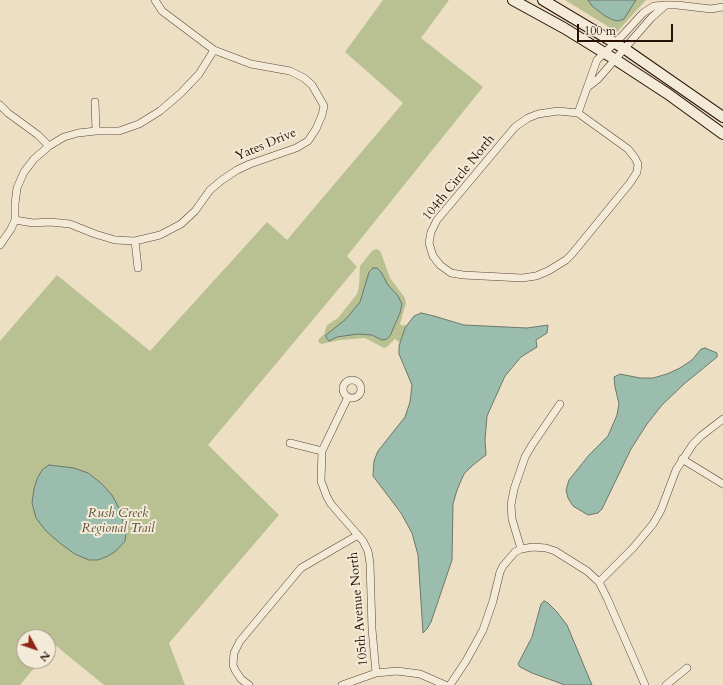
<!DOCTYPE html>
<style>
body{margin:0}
#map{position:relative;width:723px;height:685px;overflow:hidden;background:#eddfc3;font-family:Cardo,serif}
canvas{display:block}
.north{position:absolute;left:16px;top:629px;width:40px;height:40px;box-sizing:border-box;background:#f3ead8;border:1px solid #a19383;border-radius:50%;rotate:130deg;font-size:11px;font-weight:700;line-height:16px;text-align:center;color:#271004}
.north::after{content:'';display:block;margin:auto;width:14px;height:18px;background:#8f2418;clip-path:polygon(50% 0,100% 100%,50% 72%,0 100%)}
.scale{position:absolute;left:577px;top:24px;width:96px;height:18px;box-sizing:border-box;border:2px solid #271004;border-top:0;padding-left:5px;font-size:12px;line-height:14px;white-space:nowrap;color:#271004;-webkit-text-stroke:3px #f3ead8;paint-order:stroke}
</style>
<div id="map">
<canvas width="723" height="685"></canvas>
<div class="north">N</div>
<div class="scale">100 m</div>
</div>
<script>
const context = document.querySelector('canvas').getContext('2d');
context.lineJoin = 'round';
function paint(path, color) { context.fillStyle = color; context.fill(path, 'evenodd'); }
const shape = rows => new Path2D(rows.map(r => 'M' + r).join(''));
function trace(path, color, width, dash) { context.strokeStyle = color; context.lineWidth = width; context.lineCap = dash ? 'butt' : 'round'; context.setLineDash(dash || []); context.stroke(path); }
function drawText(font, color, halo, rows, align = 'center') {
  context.font = font + ' Cardo,serif'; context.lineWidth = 4; context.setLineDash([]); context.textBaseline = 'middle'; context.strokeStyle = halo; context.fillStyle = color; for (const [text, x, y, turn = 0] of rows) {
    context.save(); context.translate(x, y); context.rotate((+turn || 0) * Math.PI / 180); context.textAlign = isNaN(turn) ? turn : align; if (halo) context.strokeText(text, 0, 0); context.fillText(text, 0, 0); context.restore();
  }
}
paint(shape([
 [383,0,449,0,421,38,483,87,347,256,357,267,208,445,279,515,169,643,185,685,104,685,55,645,48,652,48,637,24,637,24,661,40,661,20,685,0,685,0,341,57,275,150,351,267,222,287,240,403,103,345,52],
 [565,0,646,0,617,32],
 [376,249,379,250,381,253,390,278,405,298,406,303,400,324,403,326,405,324,406,326,400,343,395,339,387,347,384,348,365,338,340,340,322,344,319,343,318,340,324,334,327,325,338,318,357,294,359,286,360,266,372,251]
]), '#b9c193');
const water = shape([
 [588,0,636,0,624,19,618,21,613,20,605,16,592,6,588,0],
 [373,268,377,268,381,272,388,285,398,296,402,304,400,313,390,336,387,339,382,340,372,335,358,334,337,337,329,341,326,337,326,335,346,319,360,302,369,272,373,268],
 [421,313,434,316,464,325,527,328,548,325,547,333,536,340,537,347,521,357,505,376,487,416,485,440,486,455,473,465,464,474,457,490,453,504,452,560,431,622,427,629,423,633,418,555,412,533,401,513,373,476,374,461,378,451,405,417,410,402,412,385,399,354,399,346,405,328,414,316,421,313],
 [705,348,717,353,717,357,684,384,662,405,647,424,631,449,602,509,598,513,588,515,573,506,568,498,566,490,569,480,589,455,608,436,617,415,619,404,615,387,614,377,620,374,640,378,653,378,667,374,680,368,692,360,701,349,705,348],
 [49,465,74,468,88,473,101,483,112,495,120,510,126,533,125,541,116,551,108,556,98,560,89,560,75,554,61,544,46,531,36,518,32,503,34,489,37,479,42,470,49,465],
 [544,601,548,603,557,612,567,625,592,685,565,685,532,673,520,667,518,664,532,637,541,604,544,601]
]);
paint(water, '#9abdad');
trace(water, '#6c7869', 1);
const minor = shape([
 [589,86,598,79,652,17,666,5],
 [95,102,96,131],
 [0,105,8,113,38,135,49,146],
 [558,111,578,113,628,149,635,158,638,164,637,172,630,183,572,254,566,260,548,271,536,276,522,278,463,275,451,273,440,265,433,256,429,243,431,232,437,220,515,127,528,118,538,114,558,111],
 [578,113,597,60,621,37,643,13,654,6,667,5,677,5,711,9,723,7],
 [15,220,33,223,50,222,70,224,95,234,115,240,135,241,160,235,181,224,195,211,210,190,222,180,237,170,250,164,296,148,308,141,316,129,322,115,324,106,312,85,304,78,290,71,251,64,214,50,162,11,155,0],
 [135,241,138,268],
 [0,245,11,229,15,220,15,204,17,188,24,172,34,159,49,146,64,137,78,133,96,131,119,131,139,124,160,111,181,93,199,74,214,50],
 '343 389a9 9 0 1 1 18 0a9 9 0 1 1-18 0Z',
 [348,397,322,451,321,481,327,497,331,504,363,541,368,551,370,563,372,629,376,673],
 [290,443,322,451],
 [682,459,723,484],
 [521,549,512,519,511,505,514,489,525,457,532,445,560,404],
 [599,582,633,548,653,524,661,510,676,470,693,444,701,436,723,419],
 [249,685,241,679,235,670,233,665,234,653,240,641,301,568,358,535],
 [342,685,376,673,397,671,420,674,445,685],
 [450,685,466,661,483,630,493,601,500,572,503,566,515,552,521,549,533,547,546,548,555,551,587,571,599,582,607,598,645,685],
 [666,685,687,668]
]);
const secondary = shape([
 [513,0,564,28,616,60,668,94,723,134],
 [543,0,625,49,723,117]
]);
trace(minor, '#584434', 8);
trace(secondary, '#271004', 12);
trace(minor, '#f3ead8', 7);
trace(secondary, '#f3ead8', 10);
drawText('13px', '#271004', '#f3ead8', [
 ["Yates Drive",266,145,-23],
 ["104th Circle North",459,178,-51],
 ["105th Avenue North",359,609,-95]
]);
drawText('italic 13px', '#5a4e36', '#f3ead8', [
 ["Rush Creek",118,514],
 ["Regional Trail",118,529]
]);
</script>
